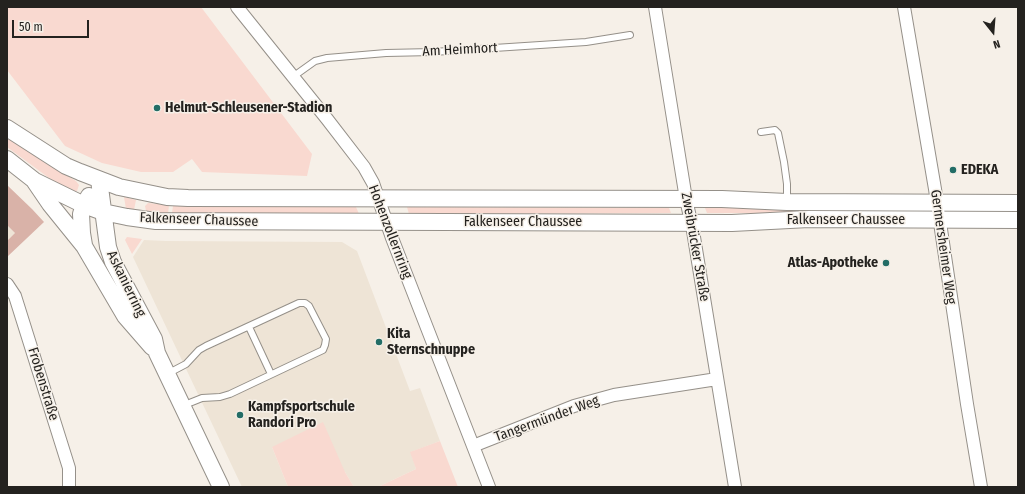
<!DOCTYPE html>
<meta charset="utf-8">
<style>
body{margin:0}
#map{position:relative;width:1025px;height:494px;overflow:hidden;background:#f6f0e8;font-family:"Fira Sans Condensed",sans-serif}
canvas{display:block}
.frame{position:absolute;inset:0;border:8px solid #24221f;pointer-events:none}
.north{position:absolute;left:973px;top:12px;width:40px;height:40px;-webkit-text-stroke:3px #f6f0e8;paint-order:stroke;rotate:163deg;font-size:11px;font-weight:700;line-height:16px;text-align:center;color:#24221f}
.north::after{content:'';display:block;margin:auto;width:14px;height:18px;background:#24221f;clip-path:polygon(50% 0,100% 100%,50% 72%,0 100%)}
.scale{position:absolute;left:12px;top:20px;width:77px;height:18px;box-sizing:border-box;border:2px solid #24221f;border-top:0;padding-left:5px;font-size:12px;line-height:14px;white-space:nowrap;color:#24221f;-webkit-text-stroke:3px #f6f0e8;paint-order:stroke}
</style>
<div id="map">
<canvas width="1025" height="494"></canvas>
<div class="frame"></div>
<div class="north">N</div>
<div class="scale">50 m</div>
</div>
<script>
const context = document.querySelector('canvas').getContext('2d');
context.lineJoin = 'round';
function paint(path, color) { context.fillStyle = color; context.fill(path, 'evenodd'); }
const shape = rows => new Path2D(rows.map(r => 'M' + r).join(''));
function trace(path, color, width, dash) { context.strokeStyle = color; context.lineWidth = width; context.lineCap = dash ? 'butt' : 'round'; context.setLineDash(dash || []); context.stroke(path); }
function drawText(font, color, halo, rows, align = 'center') {
  context.font = font + ' "Fira Sans Condensed",sans-serif'; context.lineWidth = 3; context.setLineDash([]); context.textBaseline = 'middle'; context.strokeStyle = halo; context.fillStyle = color; for (const [text, x, y, turn = 0] of rows) {
    context.save(); context.translate(x, y); context.rotate((+turn || 0) * Math.PI / 180); context.textAlign = isNaN(turn) ? turn : align; if (halo) context.strokeText(text, 0, 0); context.fillText(text, 0, 0); context.restore();
  }
}
paint(shape([
 [7,225,15,233,7,241],
 [144,240,166,241,342,242,357,251,410,391,420,388,440,441,411,452,416,469,378,487,354,487,345,472,272,447,288,487,242,487,133,257]
]), '#eee4d6');
paint(shape([
 [7,7,201,7,312,154,307,176,202,172,192,159,173,172,141,172,102,163,65,146,7,70],
 [7,136,44,162,76,181,79,185,77,191,72,191,49,178,7,147],
 [124,197,136,200,134,210,126,209],
 [148,203,169,205,168,214,149,212,146,211,145,206],
 [173,206,356,207,359,214,172,213],
 [407,207,669,208,671,213,409,214],
 [705,208,796,208,796,213,707,213],
 [800,208,919,208,921,214,800,213],
 [955,208,1018,208,1018,214,956,214],
 [127,237,142,239,132,254,125,240],
 [323,422,345,472,354,487,288,487,272,447],
 [440,441,458,487,378,487,416,469,410,452]
]), '#f9d9d0');
paint(shape([
 [7,185,32,209,44,222,7,257,7,241,15,233,7,225]
]), '#d9b2a8');
const service = shape([
 [294,76,315,61,327,58,386,53,433,52,586,42,630,35],
 [761,132,775,130,778,133,784,162,787,184,787,201],
 [249,327,271,374],
 [167,374,186,364,199,350,206,346,299,303,305,303,309,306,326,339,325,345,323,350,230,394,220,397,202,398,182,406]
]);
const minor = shape([
 [237,7,327,119,364,167,373,183,392,238,489,487],
 [655,7,686,199,693,231,735,487],
 [904,7,935,189,967,404,981,487],
 [7,284,15,296,69,468,69,487],
 [473,446,574,406,614,395,717,379]
]);
const secondary = shape([
 [7,128,66,166,80,172,119,187,167,197,188,198,722,199,787,202,1018,203],
 [7,159,35,181,84,205,103,212,127,217,156,221,732,223,809,219,1018,220],
 [99,180,108,247,113,262,154,339,157,353,221,487],
 [35,182,50,204,84,246,125,316,152,347],
 [84,245,82,233,81,214,84,205,89,196]
]);
trace(service, '#959089', 8);
trace(minor, '#959089', 14);
trace(secondary, '#959089', 18);
trace(service, '#fff', 6);
trace(minor, '#fff', 12);
trace(secondary, '#fff', 16);
for (const [x, y, r, color] of [
 [157,108,4,"#236d66"],
 [953,170,4,"#236d66"],
 [886,263,4,"#236d66"],
 [379,342,4,"#236d66"],
 [240,415,4,"#236d66"]
]) { const dot = new Path2D(); dot.arc(x, y, r, 0, 2 * Math.PI); context.fillStyle = color; context.fill(dot); trace(dot, '#f6f0e8', 1.5); }
drawText('14px', '#24221f', '#f6f0e8', [
 ["Am Heimhort",460,50,-3],
 ["Falkenseer Chaussee",199,220,2],
 ["Falkenseer Chaussee",846,220],
 ["Falkenseer Chaussee",523,222],
 ["Hohenzollernring",390,232,69],
 ["Zweibrücker Straße",695,247,80],
 ["Germersheimer Weg",943,247,82],
 ["Askanierring",126,284,64],
 ["Frobenstraße",43,384,73],
 ["Tangermünder Weg",547,419,-20]
]);
drawText('bold 14px', '#24221f', '#f6f0e8', [
 ["Helmut-Schleusener-Stadion",165,108],
 ["EDEKA",961,170],
 ["Atlas-Apotheke",878,263,"right"],
 ["Kita",387,334],
 ["Sternschnuppe",387,350],
 ["Kampfsportschule",248,407],
 ["Randori Pro",248,423]
], 'left');
</script>
